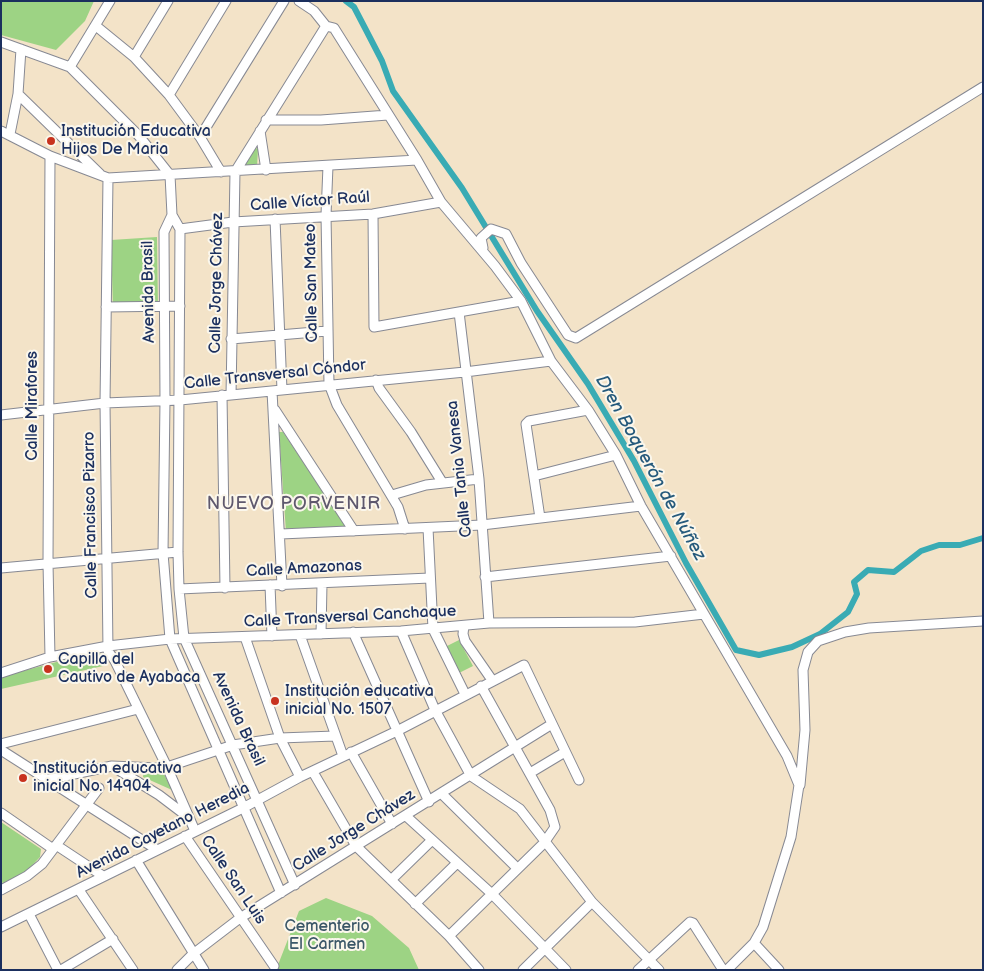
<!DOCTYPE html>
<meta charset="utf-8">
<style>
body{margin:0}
#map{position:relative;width:984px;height:971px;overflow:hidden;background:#f3e3c8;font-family:"Balsamiq Sans",sans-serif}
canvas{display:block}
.frame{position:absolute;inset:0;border:2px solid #1b2f5e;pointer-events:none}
</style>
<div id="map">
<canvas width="984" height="971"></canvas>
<div class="frame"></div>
</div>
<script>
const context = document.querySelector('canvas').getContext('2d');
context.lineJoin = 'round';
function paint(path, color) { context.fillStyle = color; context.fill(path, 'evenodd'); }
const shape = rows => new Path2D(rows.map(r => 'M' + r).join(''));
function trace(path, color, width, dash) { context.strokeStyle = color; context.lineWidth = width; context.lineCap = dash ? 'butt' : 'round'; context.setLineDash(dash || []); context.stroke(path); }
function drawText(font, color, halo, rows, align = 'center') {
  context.font = font + ' "Balsamiq Sans",sans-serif'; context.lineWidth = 4; context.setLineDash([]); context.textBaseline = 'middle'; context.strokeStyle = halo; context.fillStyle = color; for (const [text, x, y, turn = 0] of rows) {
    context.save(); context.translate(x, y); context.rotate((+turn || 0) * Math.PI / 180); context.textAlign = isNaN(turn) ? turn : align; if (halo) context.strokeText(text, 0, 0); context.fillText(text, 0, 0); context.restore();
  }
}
paint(shape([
 [1,1,94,1,85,21,56,50,1,35],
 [254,147,258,149,257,167,242,168],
 [157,237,158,308,113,310,111,240],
 [279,432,283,432,348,529,286,532],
 [459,640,473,666,459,673,445,647],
 [97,651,103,656,103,666,1,689,1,677],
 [144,770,163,772,172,790,143,777],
 [1,822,41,849,40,857,26,872,3,883,1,882],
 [326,898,372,916,409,948,419,970,276,970,299,911]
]), '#9dd384');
trace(shape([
 [346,1,354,7,366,30,382,61,393,91,462,188,537,311,588,384,634,461,686,563,736,650,759,655,792,647,820,634,848,612,857,594,854,582,868,570,894,572,921,551,939,545,960,545,983,538]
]), '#39abb4', 6);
const minor = shape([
 [299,1,314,11,326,26,334,28,417,160,441,202,495,266,521,301,551,361,588,410,616,455,641,506,787,756,799,785,791,837,763,927,754,943,727,970],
 [96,26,134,57,169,95,200,137,221,172],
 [1,42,70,67,139,136,170,175,172,215,164,232,165,401,163,553,170,639,281,893],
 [134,57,168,1],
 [70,67,110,1],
 [18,94,100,174],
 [169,95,226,1],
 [266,120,321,120,388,115],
 [1,131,50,156,108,178,417,160],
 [260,131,266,170],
 [10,134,18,94,21,49],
 [200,137,284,1],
 [50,156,48,563,50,657],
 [328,166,326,215,329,384,337,405,398,507,405,529],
 [108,178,105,403,108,651,115,661,167,767,195,831],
 [373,214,374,327,521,301],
 [172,215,180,229,178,552,179,589,184,638,295,885],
 [275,219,282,390],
 [180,229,233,222,373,214,441,202],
 [483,248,481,238,491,229,506,234,521,263,568,335,576,338,983,87],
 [106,307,180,306],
 [459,312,479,479,489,623],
 [231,339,327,331],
 [376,380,379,388,411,432,442,482],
 [272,391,282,586],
 [222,395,225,588],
 [231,395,235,172,326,26],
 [275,410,354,531],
 [1,415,105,403,180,400,465,372,551,361],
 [534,476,616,455],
 [392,495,426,485,479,479],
 [540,518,526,424,529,421,588,410],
 [428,528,433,629,465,694],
 [281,534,482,525,641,506],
 [1,568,178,552],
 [485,577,671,556],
 [270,585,272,636],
 [179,589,430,578],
 [464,626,463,634,465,641,492,680],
 [401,631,435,710,471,776,520,809,592,902,659,970],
 [353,632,429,802],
 [321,634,322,584],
 [300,635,343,756],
 [245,637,280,738,300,777],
 [1,673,50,657,108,646,170,639,401,631,489,623,635,622,704,614],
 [1,744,138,709],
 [1,750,156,849],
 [351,752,392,824],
 [112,766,159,795,188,817],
 [313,772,356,846,449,936,479,970],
 [530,773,565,752],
 [46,780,112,766,157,768,167,767,233,745,280,738,335,736],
 [800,785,805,730,803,670,808,652,818,641,845,632,869,628,983,621],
 [442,794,517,868],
 [1,813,53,849],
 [406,816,492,894,566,970],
 [185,836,274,966],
 [56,845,103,876],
 [136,860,204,970],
 [391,880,432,840],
 [1,890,27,876,42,864,99,788],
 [79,890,133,970],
 [415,904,457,863],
 [29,914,58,970],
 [1,927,243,808,300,777,397,731,524,665,579,780],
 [449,936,544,843,555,827,550,810,481,686],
 [754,943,779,970],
 [61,970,113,939],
 [177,970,193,954,240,918,552,724],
 [523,970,592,902],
 [638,970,690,922,693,923,723,970]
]);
trace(minor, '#878993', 11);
trace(minor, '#fff', 9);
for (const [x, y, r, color] of [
 [51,141,5,"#c8321e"],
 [48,669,5,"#c8321e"],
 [275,701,5,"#c8321e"],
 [23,778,5,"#c8321e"]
]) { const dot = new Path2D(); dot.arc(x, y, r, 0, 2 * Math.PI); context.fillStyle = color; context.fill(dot); trace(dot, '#fbf7ec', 2); }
drawText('16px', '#1b2f5e', '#fbf7ec', [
 ["Institución Educativa",61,132],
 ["Hijos De Maria",61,150],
 ["Capilla del",58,660],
 ["Cautivo de Ayabaca",58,678],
 ["Institución educativa",285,692],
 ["inicial No. 1507",285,710],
 ["Institución educativa",33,769],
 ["inicial No. 14904",33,787]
], 'left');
drawText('16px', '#1b2f5e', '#fbf7ec', [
 ["Calle Víctor Raúl",310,202,-4],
 ["Calle Jorge Chávez",217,283,-89],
 ["Calle San Mateo",312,283,-91],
 ["Avenida Brasil",149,292,-91],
 ["Calle Transversal Cóndor",275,375,-6],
 ["Calle Mirafores",33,406,-90],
 ["Calle Tania Vanesa",460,469,-96],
 ["Calle Francisco Pizarro",91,515,-91],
 ["Calle Amazonas",304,569,-3],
 ["Calle Transversal Canchaque",350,617,-3],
 ["Avenida Brasil",238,719,65],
 ["Avenida Cayetano Heredia",163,831,-27],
 ["Calle Jorge Chávez",354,831,-32],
 ["Calle San Luis",233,880,56]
]);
drawText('16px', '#3c5868', '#fbf7ec', [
 ["Cementerio",327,927],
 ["El Carmen",327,945]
]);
drawText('italic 18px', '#265a7c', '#fbf7ec', [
 ["Dren Boquerón de Núñez",650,468,61]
]);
context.letterSpacing = '1px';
drawText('18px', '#5e586d', '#fbf7ec', [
 ["NUEVO PORVENIR",294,504]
]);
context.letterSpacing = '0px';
</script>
